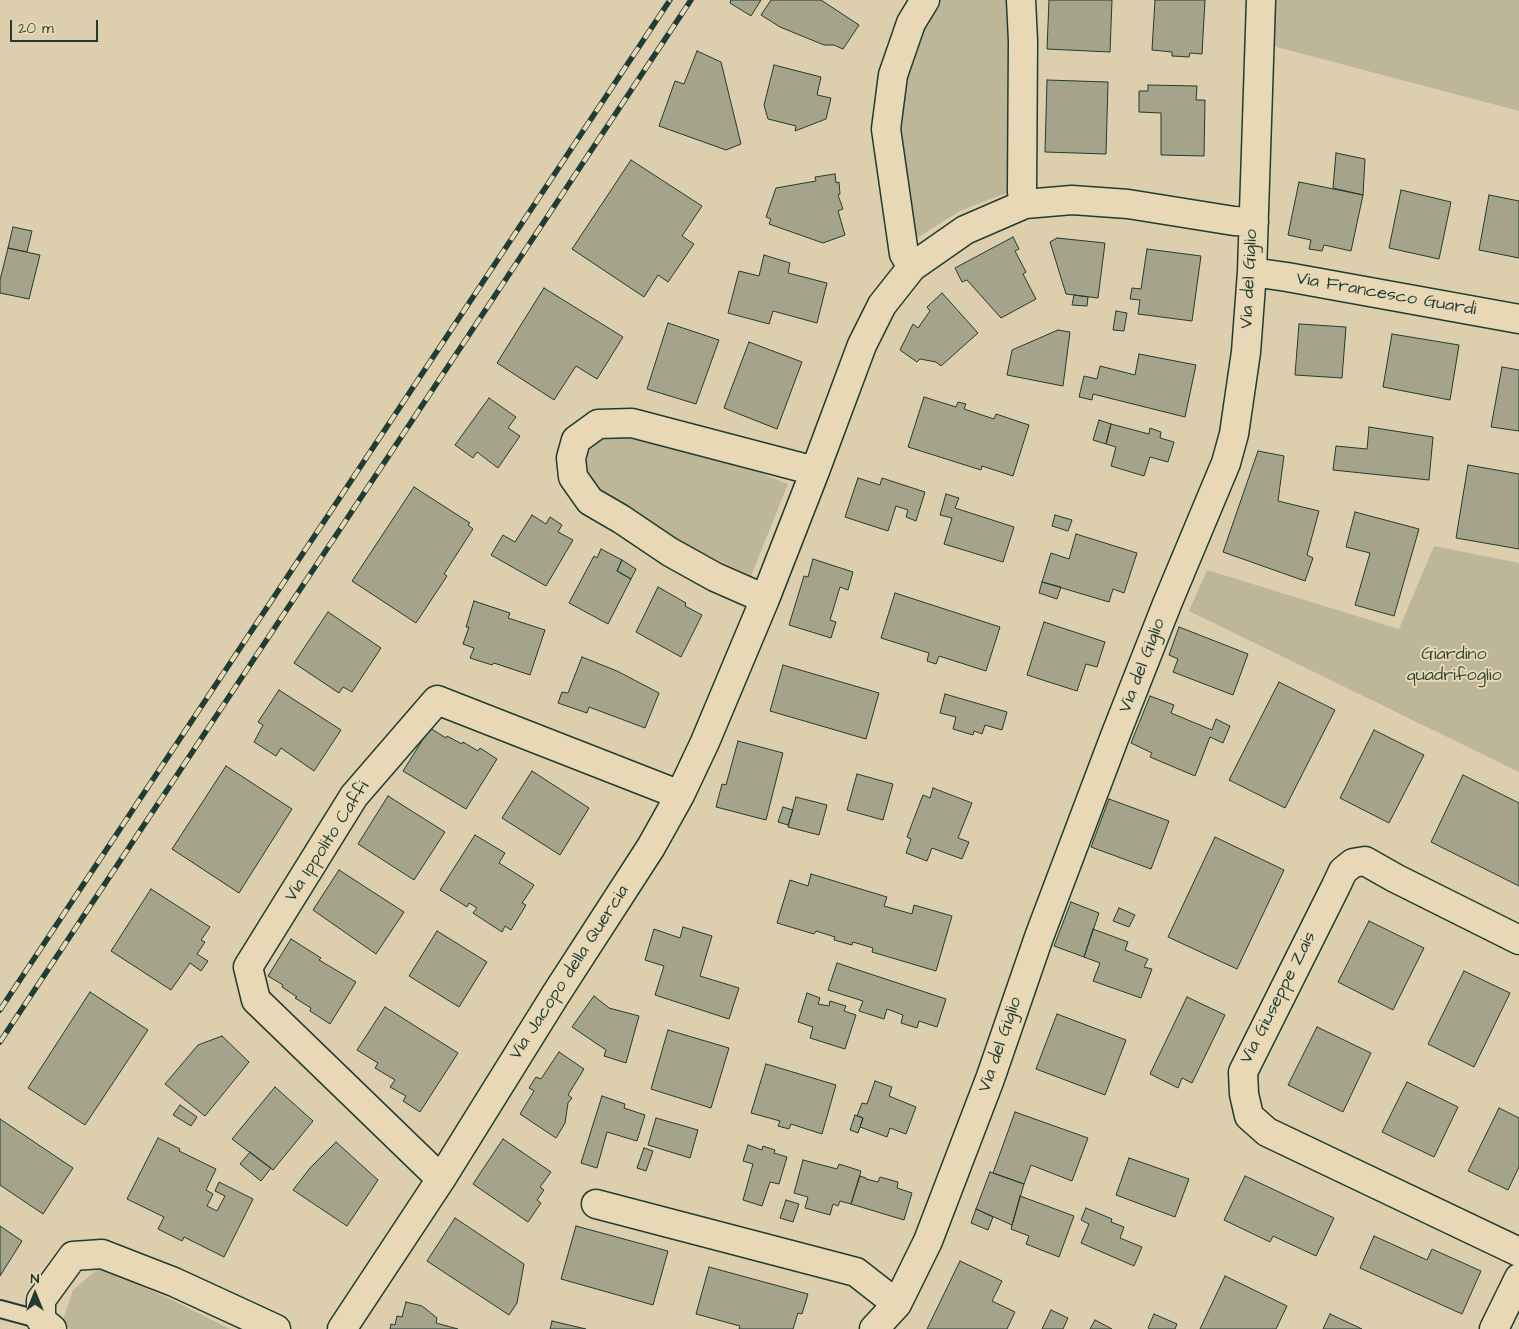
<!DOCTYPE html>
<style>
body{margin:0}
#map{position:relative;width:1519px;height:1329px;overflow:hidden;background:#ddcfad;font-family:"Architects Daughter",sans-serif}
canvas{display:block}
.north{position:absolute;left:10px;top:1269px;width:50px;height:50px;-webkit-text-stroke:4px #e9d8b5;paint-order:stroke;rotate:0deg;font-size:14px;font-weight:700;line-height:20px;text-align:center;color:#1f3d34}
.north::after{content:'';display:block;margin:auto;width:18px;height:22px;background:#1f3d34;clip-path:polygon(50% 0,100% 100%,50% 72%,0 100%)}
.scale{position:absolute;left:10px;top:20px;width:88px;height:22px;box-sizing:border-box;border:2px solid #1f3d34;border-top:0;padding-left:6px;font-size:15px;line-height:18px;white-space:nowrap;color:#1f3d34;-webkit-text-stroke:4px #e9d8b5;paint-order:stroke}
</style>
<div id="map">
<canvas width="1519" height="1329"></canvas>
<div class="north">N</div>
<div class="scale">20 m</div>
</div>
<script>
const context = document.querySelector('canvas').getContext('2d');
context.lineJoin = 'round';
function paint(path, color) { context.fillStyle = color; context.fill(path, 'evenodd'); }
const shape = rows => new Path2D(rows.map(r => 'M' + r).join(''));
function trace(path, color, width, dash) { context.strokeStyle = color; context.lineWidth = width; context.lineCap = dash ? 'butt' : 'round'; context.setLineDash(dash || []); context.stroke(path); }
function drawText(font, color, halo, rows, align = 'center') {
  context.font = font + ' "Architects Daughter",sans-serif'; context.lineWidth = 4; context.setLineDash([]); context.textBaseline = 'middle'; context.strokeStyle = halo; context.fillStyle = color; for (const [text, x, y, turn = 0] of rows) {
    context.save(); context.translate(x, y); context.rotate((+turn || 0) * Math.PI / 180); context.textAlign = isNaN(turn) ? turn : align; if (halo) context.strokeText(text, 0, 0); context.fillText(text, 0, 0); context.restore();
  }
}
paint(shape([
 [939,0,1007,0,1011,42,1009,192,960,211,912,241,895,128,905,71,920,28],
 [1274,0,1519,0,1519,111,1273,46],
 [610,430,748,468,788,484,751,576,677,541,596,489,583,477,585,454,597,440],
 [1434,546,1519,563,1519,772,1189,611,1207,570,1399,629],
 [99,1268,166,1297,230,1329,70,1329,62,1323,73,1290]
]), '#bdb699');
const building = shape([
 [731,0,761,0,751,16,730,3,731,0],
 [771,0,821,0,859,25,843,49,834,45,824,45,780,27,761,15,771,0],
 [1049,0,1112,0,1110,52,1047,49,1049,0],
 [1155,0,1205,0,1202,54,1190,53,1189,57,1172,56,1172,52,1152,50,1155,0],
 [697,51,721,62,741,144,726,150,659,126,675,81,684,84,697,51],
 [774,65,821,77,817,95,831,98,826,119,795,131,796,126,768,119,764,105,774,65],
 [1047,80,1108,82,1106,154,1045,152,1047,80],
 [1148,85,1197,86,1196,100,1205,100,1204,156,1161,155,1161,113,1139,112,1139,91,1148,91,1148,85],
 [1336,153,1365,159,1363,195,1333,188,1336,153],
 [631,160,702,206,682,236,694,244,668,282,658,275,644,297,572,249,631,160],
 [835,174,836,183,839,182,840,194,838,195,843,209,838,211,845,235,823,243,769,224,771,219,766,217,776,188,816,181,815,177,835,174],
 [1299,182,1363,195,1351,251,1324,245,1322,251,1309,249,1311,240,1288,235,1299,182],
 [1401,190,1451,202,1439,259,1389,248,1401,190],
 [1489,195,1519,201,1519,258,1479,250,1489,195],
 [13,227,32,231,27,252,8,248,13,227],
 [1013,237,1019,249,1015,251,1026,272,1023,274,1036,299,1001,318,967,280,962,282,955,268,1013,237],
 [1057,238,1105,243,1098,298,1066,294,1050,242,1057,238],
 [8,248,40,255,29,299,0,293,0,280,8,248],
 [1147,249,1201,256,1192,321,1138,314,1140,300,1130,299,1132,288,1141,289,1147,249],
 [764,255,790,263,788,273,827,283,817,323,773,311,769,324,728,313,739,271,759,276,764,255],
 [544,288,623,337,597,379,576,366,554,400,497,363,544,288],
 [942,293,978,333,941,366,936,362,920,359,917,362,900,350,913,324,918,328,930,311,927,307,942,293],
 [1074,295,1088,297,1087,306,1072,305,1074,295],
 [1116,311,1127,313,1124,331,1113,330,1116,311],
 [668,323,719,340,696,404,647,389,668,323],
 [1299,324,1346,327,1342,378,1295,375,1299,324],
 [1058,330,1070,332,1063,386,1007,375,1012,350,1058,330],
 [1392,334,1459,345,1450,400,1383,387,1392,334],
 [749,342,802,362,777,429,724,408,749,342],
 [1139,354,1196,365,1185,417,1093,394,1092,400,1079,397,1084,376,1097,379,1100,366,1135,375,1139,354],
 [1502,367,1519,370,1519,431,1491,427,1502,367],
 [924,397,956,407,958,402,966,404,964,409,994,419,996,414,1029,425,1013,476,982,466,981,470,908,447,924,397],
 [489,398,516,417,508,428,520,436,498,468,477,452,473,458,455,445,489,398],
 [1099,420,1111,424,1106,444,1093,440,1099,420],
 [1111,424,1149,434,1150,428,1161,432,1160,438,1174,442,1168,462,1150,457,1144,476,1111,466,1116,447,1106,444,1111,424],
 [1369,427,1433,437,1429,480,1333,470,1336,446,1367,449,1369,427],
 [1258,451,1284,456,1278,501,1319,511,1307,555,1313,558,1305,581,1223,552,1258,451],
 [1468,465,1519,474,1519,549,1456,538,1468,465],
 [858,478,880,485,882,478,925,492,916,521,906,517,908,510,896,506,888,531,845,517,858,478],
 [414,487,470,523,468,525,473,529,444,574,447,576,416,623,352,581,414,487],
 [946,494,959,498,955,508,1014,527,1003,562,944,544,952,518,940,515,946,494],
 [1355,512,1419,529,1394,616,1355,605,1370,553,1346,547,1355,512],
 [532,515,546,524,550,517,562,525,558,532,573,540,546,586,491,555,503,535,515,542,532,515],
 [1055,515,1072,520,1068,531,1052,526,1055,515],
 [1076,534,1137,553,1124,593,1113,589,1109,602,1042,582,1051,553,1069,559,1076,534],
 [601,549,622,560,617,571,631,579,608,624,569,603,594,556,597,558,601,549],
 [813,559,853,572,848,590,840,587,830,620,836,622,831,638,789,625,804,576,808,577,813,559],
 [622,560,636,569,631,579,617,571,622,560],
 [1042,582,1061,587,1057,599,1039,593,1042,582],
 [658,587,686,603,685,606,702,615,681,657,636,632,658,587],
 [895,593,1000,627,986,671,939,656,936,664,927,661,929,653,881,638,895,593],
 [474,601,510,613,508,618,545,630,530,675,494,663,492,665,470,658,474,648,463,644,469,627,466,627,474,601],
 [328,612,381,648,352,692,343,687,339,693,294,663,328,612],
 [1044,622,1105,642,1097,667,1086,664,1077,691,1027,675,1044,622],
 [1179,627,1248,654,1233,695,1173,672,1178,659,1169,655,1179,627],
 [582,657,617,671,659,693,645,728,589,707,587,713,558,703,562,692,568,693,582,657],
 [783,665,879,693,866,739,770,711,783,665],
 [1279,682,1335,710,1285,808,1229,780,1279,682],
 [279,690,341,730,314,771,281,748,276,756,254,742,263,725,258,722,279,690],
 [945,694,1007,712,1002,730,985,725,982,734,974,731,973,735,953,729,956,717,940,713,945,694],
 [1150,696,1174,705,1171,713,1212,730,1216,719,1230,726,1223,743,1210,737,1195,776,1150,757,1152,753,1131,743,1150,696],
 [430,728,446,738,447,736,462,744,463,742,478,751,480,748,497,759,466,809,403,771,430,728],
 [1374,730,1424,755,1389,823,1340,798,1374,730],
 [738,741,783,753,766,820,716,807,722,784,726,785,738,741],
 [226,766,292,809,239,893,172,849,226,766],
 [532,771,589,808,560,855,502,818,532,771],
 [857,774,893,784,883,820,847,810,857,774],
 [1463,775,1519,803,1519,886,1431,842,1463,775],
 [933,788,972,803,958,838,969,842,962,859,932,848,927,861,906,853,911,839,907,837,923,795,930,798,933,788],
 [388,796,445,832,414,880,358,844,388,796],
 [796,797,827,805,819,835,788,827,796,797],
 [1109,799,1169,821,1151,869,1091,847,1109,799],
 [783,807,793,810,788,825,778,822,783,807],
 [475,835,505,853,499,863,534,885,522,903,526,905,511,930,505,926,502,932,473,913,477,908,469,903,467,907,440,890,475,835],
 [1215,837,1284,870,1237,969,1168,937,1215,837],
 [339,870,404,912,376,954,313,910,339,870],
 [811,874,887,897,884,906,912,914,914,905,952,916,936,971,872,952,873,948,853,942,852,945,834,940,835,937,816,931,814,934,777,923,790,880,808,886,811,874],
 [151,889,210,927,201,940,205,942,197,954,208,961,201,971,190,963,171,990,111,951,151,889],
 [1071,902,1099,913,1084,957,1054,946,1071,902],
 [1119,908,1135,915,1129,927,1113,921,1119,908],
 [1369,921,1424,948,1393,1010,1338,982,1369,921],
 [683,927,712,936,700,976,739,988,729,1019,655,995,664,966,645,960,654,929,680,938,683,927],
 [1093,929,1128,942,1125,950,1148,959,1144,967,1152,969,1141,998,1093,981,1100,963,1084,957,1093,929],
 [437,931,487,962,459,1007,409,976,437,931],
 [291,939,321,958,319,960,356,982,330,1024,310,1011,311,1008,295,998,297,997,282,987,283,985,268,976,291,939],
 [837,963,946,999,937,1027,919,1021,917,1028,901,1023,903,1015,887,1009,884,1019,859,1011,863,1001,828,990,837,963],
 [1464,971,1510,993,1474,1067,1428,1044,1464,971],
 [90,992,148,1030,85,1125,28,1088,90,992],
 [807,993,820,998,818,1004,829,1006,830,1001,846,1006,844,1011,856,1015,845,1049,810,1038,813,1027,798,1022,807,993],
 [594,996,609,1008,639,1016,626,1063,604,1056,606,1050,572,1027,594,996],
 [1187,997,1225,1015,1192,1083,1182,1078,1178,1088,1150,1074,1187,997],
 [385,1007,458,1053,420,1112,403,1101,406,1096,390,1087,395,1080,375,1068,378,1063,357,1050,385,1007],
 [1057,1014,1126,1040,1105,1095,1036,1069,1057,1014],
 [1317,1027,1371,1053,1343,1112,1288,1085,1317,1027],
 [668,1030,729,1048,711,1108,651,1089,668,1030],
 [222,1036,249,1062,205,1116,165,1084,198,1045,222,1036],
 [559,1052,584,1069,568,1095,572,1098,568,1103,565,1123,556,1138,520,1114,534,1091,529,1088,536,1077,541,1079,559,1052],
 [766,1064,836,1085,822,1134,791,1124,789,1129,778,1126,780,1121,751,1113,766,1064],
 [875,1081,892,1087,889,1096,916,1107,906,1134,890,1128,887,1137,860,1127,863,1118,857,1116,862,1103,867,1104,875,1081],
 [1407,1082,1458,1107,1434,1157,1382,1132,1407,1082],
 [275,1087,313,1121,273,1170,232,1139,275,1087],
 [602,1096,625,1104,624,1108,645,1115,637,1141,607,1132,597,1168,581,1163,602,1096],
 [180,1105,197,1117,191,1126,173,1115,180,1105],
 [1499,1108,1519,1118,1519,1167,1508,1190,1468,1171,1499,1108],
 [1015,1112,1088,1138,1072,1181,1031,1165,1024,1184,993,1173,1015,1112],
 [855,1115,863,1118,858,1133,850,1130,855,1115],
 [656,1118,698,1130,690,1158,648,1145,656,1118],
 [0,1119,73,1168,43,1214,0,1185,0,1119],
 [158,1138,180,1149,179,1151,216,1169,206,1190,213,1194,207,1206,217,1211,225,1196,215,1191,219,1182,253,1199,224,1257,184,1237,182,1241,158,1229,164,1217,127,1199,158,1138],
 [503,1139,551,1172,540,1187,544,1190,537,1200,541,1203,528,1222,473,1184,503,1139],
 [336,1142,378,1180,347,1226,293,1190,310,1168,336,1142],
 [748,1145,762,1150,763,1146,775,1150,774,1153,787,1157,779,1184,770,1182,762,1206,743,1200,753,1164,743,1161,748,1145],
 [644,1148,653,1151,646,1171,637,1168,644,1148],
 [250,1152,271,1168,261,1181,240,1164,250,1152],
 [1129,1158,1189,1179,1175,1217,1116,1195,1129,1158],
 [803,1160,837,1169,839,1164,861,1171,851,1204,840,1201,838,1206,833,1204,830,1215,805,1208,808,1197,794,1193,803,1160],
 [990,1172,1024,1184,1012,1225,976,1209,990,1172],
 [860,1176,866,1178,866,1179,878,1182,880,1177,898,1182,897,1188,912,1193,904,1220,851,1204,860,1176],
 [1245,1176,1334,1218,1316,1256,1273,1236,1270,1242,1224,1220,1245,1176],
 [1020,1196,1074,1216,1059,1257,1026,1244,1029,1236,1011,1229,1020,1196],
 [786,1200,799,1204,793,1222,780,1218,786,1200],
 [1086,1208,1112,1219,1111,1222,1124,1227,1120,1238,1142,1247,1134,1266,1081,1243,1089,1224,1081,1220,1086,1208],
 [976,1209,993,1217,988,1230,971,1223,976,1209],
 [455,1218,524,1264,517,1303,509,1315,427,1261,455,1218],
 [0,1226,22,1241,0,1276,0,1226],
 [576,1226,668,1251,653,1305,561,1279,576,1226],
 [1374,1236,1427,1260,1432,1249,1481,1271,1462,1314,1360,1268,1374,1236],
 [960,1261,1002,1281,992,1301,1015,1312,1007,1329,927,1329,960,1261],
 [709,1267,808,1294,802,1314,798,1313,793,1329,739,1329,740,1326,696,1314,709,1267],
 [1225,1276,1287,1306,1276,1329,1200,1329,1225,1276],
 [406,1302,422,1306,426,1309,437,1318,436,1323,458,1329,390,1329,391,1324,395,1325,397,1316,402,1317,406,1302],
 [1051,1310,1068,1318,1063,1329,1042,1329,1051,1310],
 [1154,1314,1177,1324,1175,1329,1150,1329,1148,1328,1154,1314],
 [1330,1314,1362,1329,1323,1329,1330,1314],
 [1095,1320,1112,1329,1090,1329,1095,1320],
 [552,1321,586,1329,550,1329,552,1321]
]);
paint(building, '#a5a38a');
trace(building, '#1f3d34', 1);
const service = shape([
 [0,1309,41,1320]
]);
const minor = shape([
 [1021,0,1023,41,1022,192,1025,204],
 [912,267,904,254,886,129,893,75,911,23,925,0],
 [1252,272,1287,277,1519,319],
 [765,599,715,577,670,552,621,519,590,501,573,477,571,458,576,440,598,424,632,423,815,471],
 [1519,940,1395,878,1365,861,1353,863,1343,871,1336,886,1243,1072,1244,1094,1249,1116,1267,1132,1519,1252],
 [441,1179,256,1000,248,967,354,796,437,700,680,795],
 [596,1204,856,1272,897,1304],
 [52,1329,41,1320,41,1300,73,1256,102,1254,174,1282,276,1329],
 [342,1329,441,1179,556,994,651,847,680,795,705,742,765,599,815,471,862,345,882,305,912,267,965,230,1025,204,1072,200,1128,204,1234,221,1254,222],
 [874,1329,897,1304,928,1241,990,1079,1039,937,1115,736,1167,604,1226,463,1234,434,1246,352,1252,272,1261,0],
 [1494,1329,1519,1278]
]);
trace(service, '#1f3d34', 20);
trace(minor, '#1f3d34', 31);
trace(service, '#e9d8b5', 16);
trace(minor, '#e9d8b5', 28);
const rail = shape([
 [0,1010,670,0],
 [0,1042,691,0]
]);
trace(rail, '#1f3d34', 5.5);
trace(rail, '#e9d8b5', 4, [11]);
drawText('18px', '#1f3d34', '#e9d8b5', [
 ["Via del Giglio",1250,279,-87],
 ["Via Francesco Guardi",1386,295,10],
 ["Via del Giglio",1143,666,-69],
 ["Via Ippolito Caffi",328,842,-57],
 ["Via Jacopo della Quercia",570,973,-57],
 ["Via Giuseppe Zais",1279,998,-63],
 ["Via del Giglio",1001,1045,-71]
]);
drawText('18px', '#2f493e', '#e9d8b5', [
 ["Giardino",1454,655],
 ["quadrifoglio",1454,676]
]);
</script>
